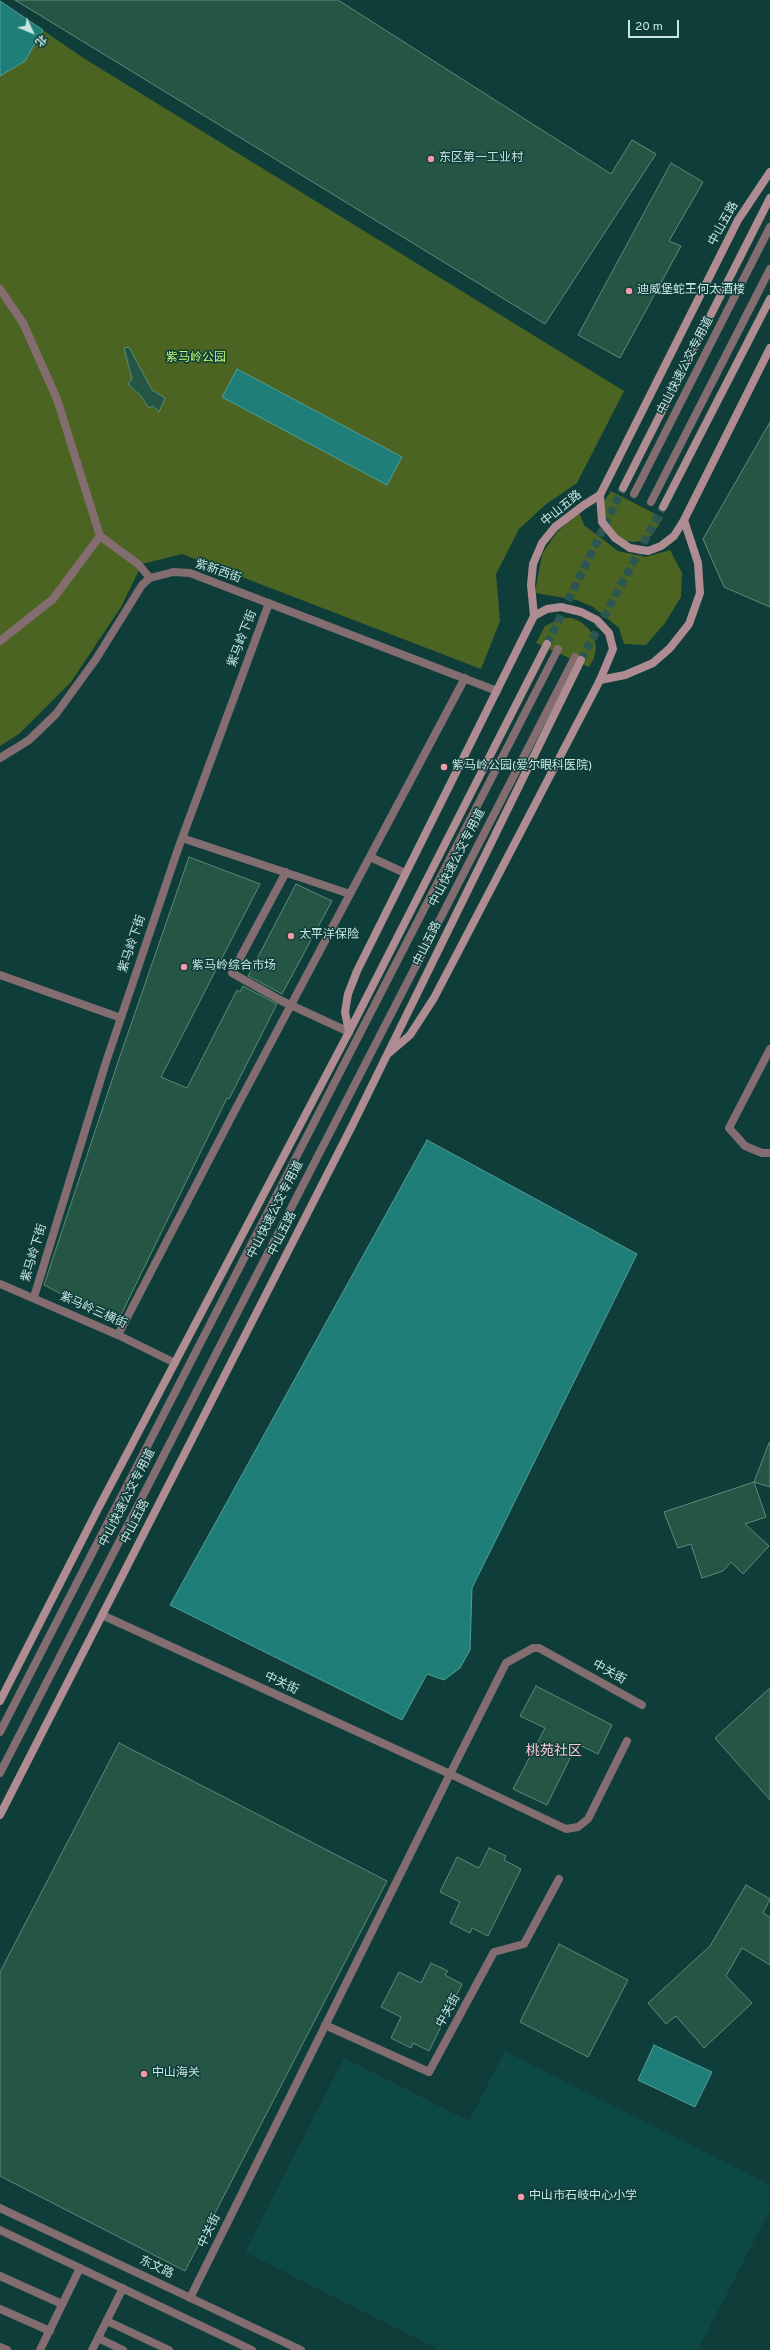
<!DOCTYPE html>
<meta charset="utf-8">
<style>
body{margin:0}
#map{position:relative;width:770px;height:2350px;overflow:hidden;background:#0f3d39;font-family:Overpass,"Noto Sans SC",sans-serif}
canvas{display:block}
.north{position:absolute;left:12px;top:12px;width:40px;height:40px;-webkit-text-stroke:3px #0f3d39;paint-order:stroke;rotate:134deg;font-size:11px;font-weight:700;line-height:16px;text-align:center;color:#c9e6e3}
.north::after{content:'';display:block;margin:auto;width:14px;height:18px;background:#c9e6e3;clip-path:polygon(50% 0,100% 100%,50% 72%,0 100%)}
.scale{position:absolute;left:628px;top:20px;width:51px;height:18px;box-sizing:border-box;border:2px solid #c9e6e3;border-top:0;padding-left:5px;font-size:12px;line-height:14px;white-space:nowrap;color:#c9e6e3;-webkit-text-stroke:3px #0f3d39;paint-order:stroke}
</style>
<div id="map">
<canvas width="770" height="2350"></canvas>
<div class="north">北</div>
<div class="scale">20 m</div>
</div>
<script>
const context = document.querySelector('canvas').getContext('2d');
context.lineJoin = 'round';
function paint(path, color) { context.fillStyle = color; context.fill(path, 'evenodd'); }
const shape = rows => new Path2D(rows.map(r => 'M' + r).join(''));
function trace(path, color, width, dash) { context.strokeStyle = color; context.lineWidth = width; context.lineCap = dash ? 'butt' : 'round'; context.setLineDash(dash || []); context.stroke(path); }
function drawText(font, color, halo, rows, align = 'center') {
  context.font = font + ' Overpass,"Noto Sans SC",sans-serif'; context.lineWidth = 3; context.setLineDash([]); context.textBaseline = 'middle'; context.strokeStyle = halo; context.fillStyle = color; for (const [text, x, y, turn = 0] of rows) {
    context.save(); context.translate(x, y); context.rotate((+turn || 0) * Math.PI / 180); context.textAlign = isNaN(turn) ? turn : align; if (halo) context.strokeText(text, 0, 0); context.fillText(text, 0, 0); context.restore();
  }
}
paint(shape([
 [505,2051,770,2185,770,2210,698,2350,439,2350,245,2252,344,2058,469,2121]
]), '#0e4844');
paint(shape([
 [0,1,85,59,624,391,577,483,545,505,519,529,496,574,500,621,481,669,182,554,142,564,121,607,71,682,19,734,0,746],
 [611,491,663,518,653,534,645,540,635,542,626,541,616,537,604,520,603,510,605,500],
 [579,512,584,525,618,551,646,557,670,550,682,573,681,597,665,623,646,645,624,644,619,628,593,607,577,600,535,593,542,554,557,532],
 [562,618,572,618,581,622,589,629,594,638,596,648,594,658,589,667,536,643,545,626]
]), '#4b6422');
const water = shape([
 [0,1,43,30,25,61,0,76,0,1],
 [237,369,402,457,387,485,222,397,237,369],
 [427,1140,637,1254,472,1588,470,1650,460,1668,444,1680,427,1674,402,1720,170,1605,427,1140],
 [654,2045,712,2072,695,2107,638,2080,654,2045]
]);
paint(water, '#1f7f78');
trace(water, '#529e98', 1);
const building = shape([
 [15,0,338,0,611,174,632,140,656,154,545,324,15,0],
 [671,163,703,182,669,241,681,246,620,358,578,335,671,163],
 [129,347,152,390,165,398,159,412,153,406,149,408,141,396,128,384,132,379,124,348,129,347],
 [770,422,770,607,724,587,703,539,770,422],
 [189,857,260,884,161,1077,187,1088,237,990,240,992,243,986,277,1004,229,1099,227,1098,117,1323,44,1285,119,1059,189,857],
 [296,884,332,901,282,994,248,976,296,884],
 [769,1443,770,1443,770,1487,754,1482,769,1443],
 [754,1482,766,1517,745,1524,769,1546,743,1574,731,1562,723,1571,702,1578,691,1544,678,1548,664,1512,754,1482],
 [536,1686,612,1725,598,1754,577,1744,547,1805,513,1789,545,1728,520,1716,536,1686],
 [770,1688,770,1800,715,1738,770,1688],
 [119,1743,387,1881,185,2271,0,2176,0,1972,119,1743],
 [489,1848,506,1856,504,1860,521,1869,488,1936,472,1928,470,1933,450,1923,460,1902,440,1892,457,1857,479,1868,489,1848],
 [746,1885,770,1899,763,1913,770,1917,770,1965,742,1948,726,1976,752,2003,704,2048,676,2016,666,2024,648,2003,710,1946,746,1885],
 [559,1944,628,1980,588,2057,520,2022,559,1944],
 [431,1963,448,1971,445,1975,462,1984,429,2051,413,2043,411,2048,391,2038,401,2017,381,2007,399,1972,421,1983,431,1963]
]);
paint(building, '#255645');
trace(building, '#5b8c78', 1);
trace(shape([
 [547,644,623,488],
 [581,660,663,507]
]), '#2b5652', 8, [8, 4]);
trace(shape([
 [0,289,23,323,57,399,100,536,138,564,150,578],
 [634,494,770,227],
 [651,502,770,269],
 [0,641,53,599,100,536],
 [0,1732,558,649],
 [0,1773,575,657]
]), '#836d71', 8);
trace(shape([
 [0,758,29,740,56,714,96,659,142,585,150,578,173,572,190,573,497,691],
 [182,838,350,894],
 [370,857,405,873],
 [286,872,232,973,282,1001,349,1032],
 [0,975,121,1018],
 [770,1049,729,1128,745,1146,762,1153,770,1153],
 [0,1284,118,1335,175,1363],
 [34,1297,106,1062,178,849,269,603],
 [118,1335,234,1112,465,678],
 [102,1615,450,1774,506,1663,533,1648,539,1648,642,1705],
 [325,2025,429,2072,494,1952,524,1944,559,1879],
 [0,2276,62,2304],
 [190,2298,450,1774,566,1829,578,1827,588,1819,627,1741],
 [0,2309,50,2331],
 [107,2321,169,2350],
 [98,2338,123,2350],
 [0,2347,7,2350],
 [40,2350,80,2268],
 [92,2350,123,2288]
]), '#836d71', 8);
trace(shape([
 [0,2208,301,2350],
 [0,2230,252,2350]
]), '#836d71', 8);
trace(shape([
 [623,488,770,198],
 [600,495,602,522,615,538,630,548,648,551,661,546,674,536,684,520,770,348],
 [663,507,770,299],
 [600,680,625,675,653,663,670,648,689,624,700,593,698,563,684,520],
 [349,1032,345,1012,348,994,357,971,534,616,531,585,533,564,542,543,555,527,584,505,600,495,738,220,770,172],
 [389,1053,410,1035,434,998,600,680,613,649,609,633,597,620,581,612,561,607,547,609,534,616],
 [0,1701,100,1505,349,1032,547,644],
 [0,1815,353,1124,581,660]
]), '#ae8c92', 8);
for (const [x, y, r, color] of [
 [431,159,4,"#f39aab"],
 [629,291,4,"#f39aab"],
 [444,767,4,"#f39aab"],
 [291,936,4,"#f39aab"],
 [184,967,4,"#f39aab"],
 [144,2074,4,"#f39aab"],
 [521,2197,4,"#f39aab"]
]) { const dot = new Path2D(); dot.arc(x, y, r, 0, 2 * Math.PI); context.fillStyle = color; context.fill(dot); trace(dot, '#0f3d39', 1.5); }
drawText('12px', '#c9e6e3', '#0f3d39', [
 ["东区第一工业村",439,159],
 ["迪威堡蛇王何太酒楼",637,291],
 ["紫马岭公园(爱尔眼科医院)",452,767],
 ["太平洋保险",299,936],
 ["紫马岭综合市场",192,967],
 ["中山海关",152,2074],
 ["中山市石岐中心小学",529,2197]
], 'left');
drawText('12px', '#c9e6e3', '#0f3d39', [
 ["中山五路",724,224,-61],
 ["中山快速公交专用道",686,366,-63],
 ["中山五路",562,509,-39],
 ["紫新西街",218,572,19],
 ["紫马岭下街",243,639,-69],
 ["中山快速公交专用道",458,858,-63],
 ["紫马岭下街",133,944,-71],
 ["中山五路",428,944,-64],
 ["中山快速公交专用道",276,1210,-63],
 ["中山五路",283,1234,-63],
 ["紫马岭下街",35,1253,-73],
 ["紫马岭三横街",93,1311,24],
 ["中山快速公交专用道",128,1498,-63],
 ["中山五路",136,1522,-63],
 ["中关街",609,1673,29],
 ["中关街",281,1684,25],
 ["中关街",449,2011,-61],
 ["中关街",210,2231,-64],
 ["东文路",156,2268,25]
]);
drawText('12px', '#c2f770', '#0f3d39', [
 ["紫马岭公园",196,359]
]);
drawText('14px', '#fcc8d1', '#0f3d39', [
 ["桃苑社区",554,1752]
]);
</script>
